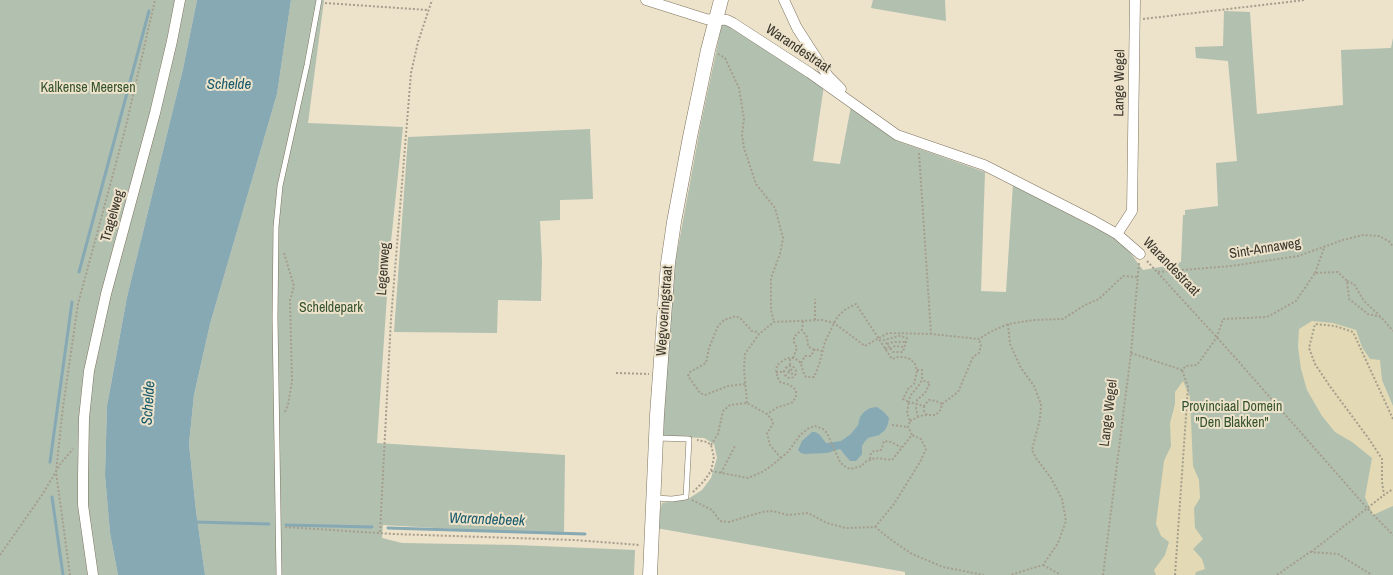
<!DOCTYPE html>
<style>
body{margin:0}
canvas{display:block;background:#ede2ca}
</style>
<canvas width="1393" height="575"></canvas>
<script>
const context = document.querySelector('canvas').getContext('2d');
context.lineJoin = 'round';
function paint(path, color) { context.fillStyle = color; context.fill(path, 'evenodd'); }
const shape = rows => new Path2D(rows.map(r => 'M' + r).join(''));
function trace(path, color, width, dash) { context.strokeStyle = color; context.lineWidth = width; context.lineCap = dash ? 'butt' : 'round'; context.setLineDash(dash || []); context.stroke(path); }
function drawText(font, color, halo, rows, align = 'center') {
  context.font = font + ' "Archivo Narrow",sans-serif'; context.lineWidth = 4; context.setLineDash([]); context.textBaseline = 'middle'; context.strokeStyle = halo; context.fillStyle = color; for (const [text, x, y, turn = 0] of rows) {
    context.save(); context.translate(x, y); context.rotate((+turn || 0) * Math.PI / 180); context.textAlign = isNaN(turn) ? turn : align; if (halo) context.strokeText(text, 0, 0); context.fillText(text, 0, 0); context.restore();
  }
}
paint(shape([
 [0,0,197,0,183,69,127,297,107,406,105,475,110,533,118,575,0,575],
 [291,0,324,0,308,123,403,127,390,251,377,443,565,455,564,535,383,525,382,538,402,543,516,545,635,550,634,575,205,575,196,511,189,444,194,395,210,324,277,94],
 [873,0,945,0,946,21,871,8],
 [1224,11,1250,12,1257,114,1343,105,1341,50,1391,48,1393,38,1393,575,905,575,905,572,656,528,662,503,688,499,702,490,711,478,717,458,714,444,704,438,661,436,675,264,701,123,722,24,742,30,824,85,813,161,840,164,851,106,897,141,985,172,981,291,1006,292,1013,184,1076,218,1120,239,1143,270,1166,266,1181,262,1183,215,1185,215,1185,210,1218,206,1216,163,1237,161,1228,61,1196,58,1195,47,1223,46],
 [590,129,593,199,560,200,560,220,540,221,542,261,541,301,498,300,497,333,394,332,408,137]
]), '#b2c0b0');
paint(shape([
 [1312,321,1333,323,1356,330,1362,347,1370,359,1380,360,1382,380,1393,406,1393,506,1373,515,1365,497,1372,458,1352,442,1335,432,1322,416,1307,390,1301,369,1298,347,1299,329],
 [1183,381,1190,397,1193,466,1199,480,1200,498,1194,508,1195,528,1203,539,1193,549,1202,559,1205,569,1196,572,1195,575,1156,575,1154,570,1165,555,1169,542,1161,536,1156,524,1164,461,1171,446,1170,423,1175,404,1175,392]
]), '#e3dab5');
paint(shape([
 [197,0,291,0,277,94,210,324,194,395,189,444,196,511,205,575,118,575,110,533,105,475,107,406,127,297,183,69],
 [877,407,884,412,889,418,888,424,885,430,879,435,868,438,865,441,862,446,862,454,856,461,850,461,840,449,827,453,805,454,801,453,798,450,802,441,812,432,815,432,819,434,826,443,828,443,841,441,851,434,858,425,860,417,864,412,870,408]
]), '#87a9b4');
trace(shape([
 [79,272,149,11],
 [50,462,72,302],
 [52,497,63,575],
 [195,522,269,524],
 [286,525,372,527],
 [388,528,585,534]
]), '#87a9b4', 3);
const service = shape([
 [655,498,672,499,686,497,689,439,656,438],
 [279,575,275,318,276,227,280,186,307,65,319,0]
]);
const minor = shape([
 [646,0,706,19,727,20,733,23,810,73,897,135,984,165,1094,221,1117,234,1140,254],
 [784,0,797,28,828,76,841,89],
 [1117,234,1132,211,1135,0],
 [93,575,83,505,83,476,84,418,89,371,106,294,155,113,172,41,180,0]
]);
const secondary = shape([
 [650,575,657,415,668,263,674,222,690,137,708,50,721,0]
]);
trace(service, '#7d735e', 6);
trace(minor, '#7d735e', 11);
trace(secondary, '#7d735e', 15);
trace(shape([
 [325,3,428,10],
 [1143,19,1305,0],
 [718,54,725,58,739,88,744,119,742,135,744,148,756,184,775,208,783,238,780,254,771,278,771,310,774,322],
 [919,153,931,334],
 [284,253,294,286,290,300,292,381,288,405,284,414],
 [1147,261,1232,354,1367,508,1393,535],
 [1158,272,1231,266,1298,256,1343,240,1363,235,1379,236,1390,242,1393,247],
 [1315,273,1324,248],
 [1347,281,1354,284,1364,301,1380,316],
 [815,320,815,299],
 [803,321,802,330,807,337,808,346,814,350],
 [1008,324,1010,344,1021,368,1034,386,1041,404,1040,419,1032,450,1036,458,1051,478,1062,499,1066,521,1058,543,1043,565,1010,575],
 [887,344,893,342,905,342],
 [885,349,889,347,884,340,899,336,907,338,903,352,893,352,889,347],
 [890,349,895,346,904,347],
 [1131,353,1182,370,1186,366,1197,365,1217,337,1223,319,1267,317,1296,301,1315,273,1338,272,1347,281,1349,299,1368,314,1381,317,1393,331],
 [793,358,797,348,794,342,794,337,798,333,802,330],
 [801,363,805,356,811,356,815,349,822,351],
 [790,365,790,358],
 '784 372a6 6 0 1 1 12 0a6 6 0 1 1-12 0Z',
 [786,367,794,376],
 [917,370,922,370,922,380,919,385,910,396,909,402,924,406,929,400,936,401,942,404],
 [776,372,784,372],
 [616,373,649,374],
 [785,376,794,367],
 [745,384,728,386,705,395,700,393,688,376,690,372,706,363,709,348,718,326,724,320,736,316,741,319,752,331,757,332,759,334],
 [747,403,744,369,745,354,759,334,774,322,822,320,834,323,865,346,888,333,931,334,979,339,990,332,1008,324,1034,320,1063,319,1085,305,1099,299,1123,276,1138,277],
 [924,406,924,411,927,415,936,415,941,409,942,404,958,392,973,357,979,353,981,345,979,339],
 [918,417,916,408,917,400,925,393,930,383,922,380],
 [1393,419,1353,332,1335,326,1315,324,1309,348,1315,364,1329,385,1369,439,1382,459,1382,482,1384,495,1393,489],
 [910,421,920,416,927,415],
 [892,425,908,427],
 [711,445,718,434,723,411,730,405,747,403,767,414,772,420,773,424,767,433,770,445,781,458],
 [870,459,871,453,874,451,880,451,882,448,884,441,891,442,901,447],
 [711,471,748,478,762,472,771,466,788,452,800,435,809,428,815,426,823,429,827,433,840,462,844,466,850,469,862,466,865,462,875,458,892,460,912,435,908,427,910,421,907,413,909,402,903,399,908,389,914,384,917,371,915,364,910,359,904,357,898,357,892,359,856,304,846,309,838,316,834,323,825,342,819,365,814,377,806,377,804,374,801,364,798,360,793,358,787,358,777,365,776,372,778,378,780,382,790,385,796,390,796,396,793,402,786,405,778,407,767,414],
 [721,473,735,446],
 [693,492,704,481,711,471,714,457,711,445,707,442,697,440],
 [692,500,712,510,720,521,729,522,762,512,772,511,788,515,808,513,827,523,846,528,875,527,890,539,912,554,943,567,984,575],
 [285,527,393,534,574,540,640,545],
 [875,527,894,504,920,462,926,449,921,439,912,435],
 [380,532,391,319,411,73,418,42,432,0],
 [1311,552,1384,495],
 [0,555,42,495,61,463,73,449],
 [1043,565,1061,575],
 [70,575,56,472,63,407,78,304,126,126,155,0],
 [1103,575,1131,353,1139,263],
 [1175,575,1188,387,1182,370],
 [1277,575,1310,552,1338,554,1372,575]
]), '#a69e8c', 2, [2, 2]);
trace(service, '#fff', 5);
trace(minor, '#fff', 10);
trace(secondary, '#fff', 14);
drawText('14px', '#3a362d', '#ede2ca', [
 ["Warandestraat",798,49,34],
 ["Lange Wegel",1120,83,-89],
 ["Tragelweg",113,216,-74],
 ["Sint-Annaweg",1265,249,-9],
 ["Warandestraat",1171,267,46],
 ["Legenweg",384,269,-86],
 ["Wegvoeringstraat",665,311,-86],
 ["Lange Wegel",1109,413,-83]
]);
drawText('14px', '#33522d', '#ede2ca', [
 ["Kalkense Meersen",88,88],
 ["Scheldepark",331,308],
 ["Provinciaal Domein",1232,407],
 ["\"Den Blakken\"",1232,423]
]);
drawText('italic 15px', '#175a6c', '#ede2ca', [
 ["Schelde",229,85],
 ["Schelde",149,403,-86],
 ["Warandebeek",487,520,2]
]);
</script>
